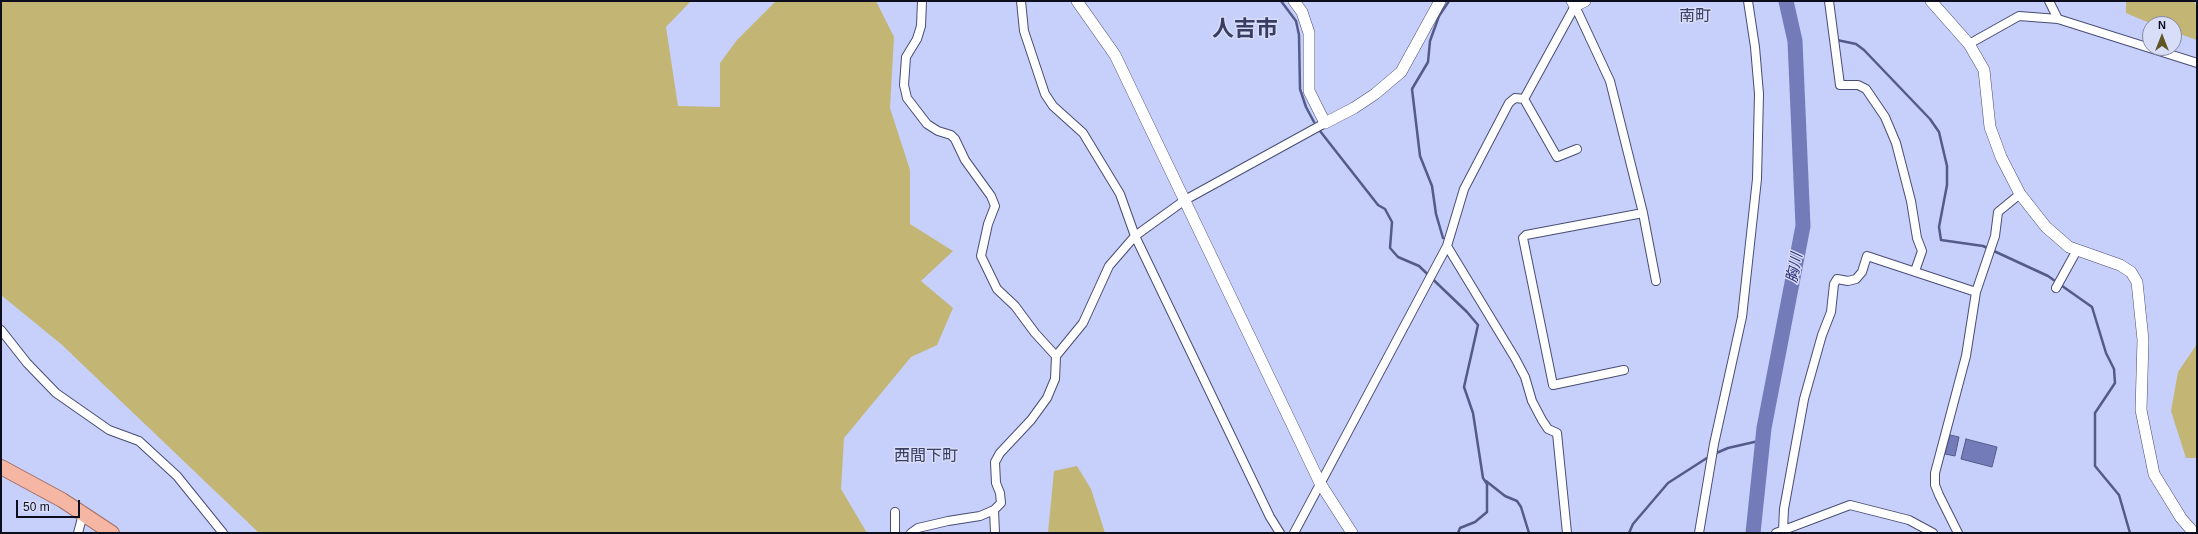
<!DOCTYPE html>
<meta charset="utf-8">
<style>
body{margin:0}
#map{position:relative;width:2198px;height:534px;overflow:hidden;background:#c7cffb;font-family:Helvetica,sans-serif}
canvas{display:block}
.frame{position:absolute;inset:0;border:2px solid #0c0e1d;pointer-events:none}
.north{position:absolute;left:2142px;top:16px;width:40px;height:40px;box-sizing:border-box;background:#d8ddf8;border:1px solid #868aa0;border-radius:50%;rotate:0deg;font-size:11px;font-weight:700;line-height:16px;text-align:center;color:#0c0e1d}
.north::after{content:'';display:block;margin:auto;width:14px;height:18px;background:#615622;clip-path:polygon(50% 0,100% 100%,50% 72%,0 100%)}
.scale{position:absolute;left:16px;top:500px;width:64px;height:18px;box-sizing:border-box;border:2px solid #0c0e1d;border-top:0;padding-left:5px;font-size:12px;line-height:14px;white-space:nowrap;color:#0c0e1d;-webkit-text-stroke:3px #d8ddf8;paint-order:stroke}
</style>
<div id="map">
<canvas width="2198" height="534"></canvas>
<div class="frame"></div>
<div class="north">N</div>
<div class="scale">50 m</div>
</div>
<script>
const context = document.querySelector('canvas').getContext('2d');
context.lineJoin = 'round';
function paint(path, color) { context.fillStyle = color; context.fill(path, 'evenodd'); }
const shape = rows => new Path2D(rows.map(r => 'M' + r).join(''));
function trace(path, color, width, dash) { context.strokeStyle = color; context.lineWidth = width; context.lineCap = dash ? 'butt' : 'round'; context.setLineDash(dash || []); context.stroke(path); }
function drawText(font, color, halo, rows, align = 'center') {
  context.font = font + ' Helvetica,"Noto Sans JP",sans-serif'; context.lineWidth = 3; context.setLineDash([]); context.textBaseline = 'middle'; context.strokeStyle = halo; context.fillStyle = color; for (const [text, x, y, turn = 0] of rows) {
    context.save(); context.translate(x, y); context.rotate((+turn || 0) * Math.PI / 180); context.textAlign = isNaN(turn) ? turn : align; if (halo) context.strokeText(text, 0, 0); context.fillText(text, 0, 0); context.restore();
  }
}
paint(shape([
 [1,1,691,1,666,27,678,106,720,107,720,63,737,40,776,1,876,1,894,37,890,108,910,170,910,224,953,251,921,281,953,308,937,345,911,357,844,438,841,489,867,533,259,533,61,344,1,295],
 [2126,1,2194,1,2197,7,2197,40,2174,32,2174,24,2152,24,2126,13],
 [2197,344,2197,458,2186,458,2171,411,2178,372],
 [1077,466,1091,489,1105,533,1048,533,1054,471]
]), '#c3b574');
const water = shape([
 [1950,435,1959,437,1955,456,1945,454,1950,435],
 [1966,439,1997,447,1992,467,1961,459,1966,439]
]);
paint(water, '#737cb9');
trace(water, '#545b8a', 1);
trace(shape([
 [1281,1,1296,21,1299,35,1300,89,1306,107,1314,122],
 [1837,40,1856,44,1864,50,1930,119,1939,132,1947,166,1947,185,1939,227,1941,240,1983,246,2048,276,2092,307,2106,353,2114,369,2115,383,2095,413,2095,466,2119,495,2130,533],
 [1320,131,1378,205,1385,209,1392,222,1390,248,1398,257,1419,266,1467,312,1478,325,1464,387,1473,413,1483,478,1487,484,1487,512,1475,522,1460,528,1458,533],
 [1443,238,1436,214,1432,186,1420,156,1412,89,1428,62,1430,41,1439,16,1449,1],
 [1714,454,1728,448,1763,440],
 [1486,481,1505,496,1517,501,1521,507,1529,533],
 [1629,533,1633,524,1668,483,1710,456]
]), '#545b8a', 2.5);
trace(shape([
 [1753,533,1764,428,1803,226,1795,41,1786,1]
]), '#737cb9', 15);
const minor = shape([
 [922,1,921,26,917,39,906,57,904,85,907,98,927,124,938,131,951,135,955,139,965,160,991,196,995,206,988,224,981,256,997,289,1015,306,1035,333,1056,356],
 [1021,1,1024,31,1045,94,1053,106,1083,133,1120,194,1135,236,1270,517,1280,533],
 [1829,1,1840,85,1858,85,1866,89,1885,117,1896,143,1911,201,1917,238,1922,251,1915,271],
 [2049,1,2058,19],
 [1575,6,1610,81,1643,213,1526,235,1523,238,1553,385,1624,370],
 [1969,44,2019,16,2058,19,2197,63],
 [1524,99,1575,6],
 [1643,213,1656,281],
 [1447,246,1515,358,1525,377,1532,401,1542,420,1548,429,1557,433,1567,533],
 [2056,288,2077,250],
 [1976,292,1995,236,1998,212,2020,194],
 [1,330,27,363,56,393,109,430,139,441,177,476,223,533],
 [1783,530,1784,509,1804,399,1822,335,1831,312,1834,284,1837,279,1848,281,1856,279,1862,272,1867,256,1976,292,1966,356,1935,473,1935,485,1939,495,1958,533],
 [78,533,83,514],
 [895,533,895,512],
 [911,533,918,528,948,521,980,516,994,510],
 [995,533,994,510,1001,503,1000,493,996,483,995,462,1000,453,1031,420,1047,398,1055,379,1056,356,1083,323,1109,266,1135,236,1185,200,1325,123],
 [1294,533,1447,246,1464,189,1509,103,1515,98,1524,99,1557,157,1577,149],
 [1699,533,1714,444,1742,317,1757,179,1759,94,1755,47,1748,1],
 [1776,533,1850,505,1909,520,1933,533]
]);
const tertiary = shape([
 [1077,1,1115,55,1320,483,1352,533],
 [1294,1,1302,12,1309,33,1309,91,1325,123,1354,108,1375,94,1401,72,1440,1],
 [1572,1,1575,6,1585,1],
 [1931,1,1969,44,1984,70,1990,127,2001,157,2020,194,2046,227,2069,247,2120,265,2131,272,2137,282,2143,340,2141,410,2154,474,2181,518,2194,533]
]);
const trunk = shape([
 [1,467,62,500,112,533]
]);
trace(minor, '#484d73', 10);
trace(tertiary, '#484d73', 12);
trace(trunk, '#a37066', 16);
trace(minor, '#fff', 8);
trace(tertiary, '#fff', 11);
trace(trunk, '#f6b6a4', 14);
drawText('italic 15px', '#2d2f78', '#d8ddf8', [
 ["胸川",1795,268,-79]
]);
drawText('16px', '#383d61', '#d8ddf8', [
 ["南町",1695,17],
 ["西間下町",926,457]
]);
drawText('bold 22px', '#383d61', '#d8ddf8', [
 ["人吉市",1245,30]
]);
</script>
